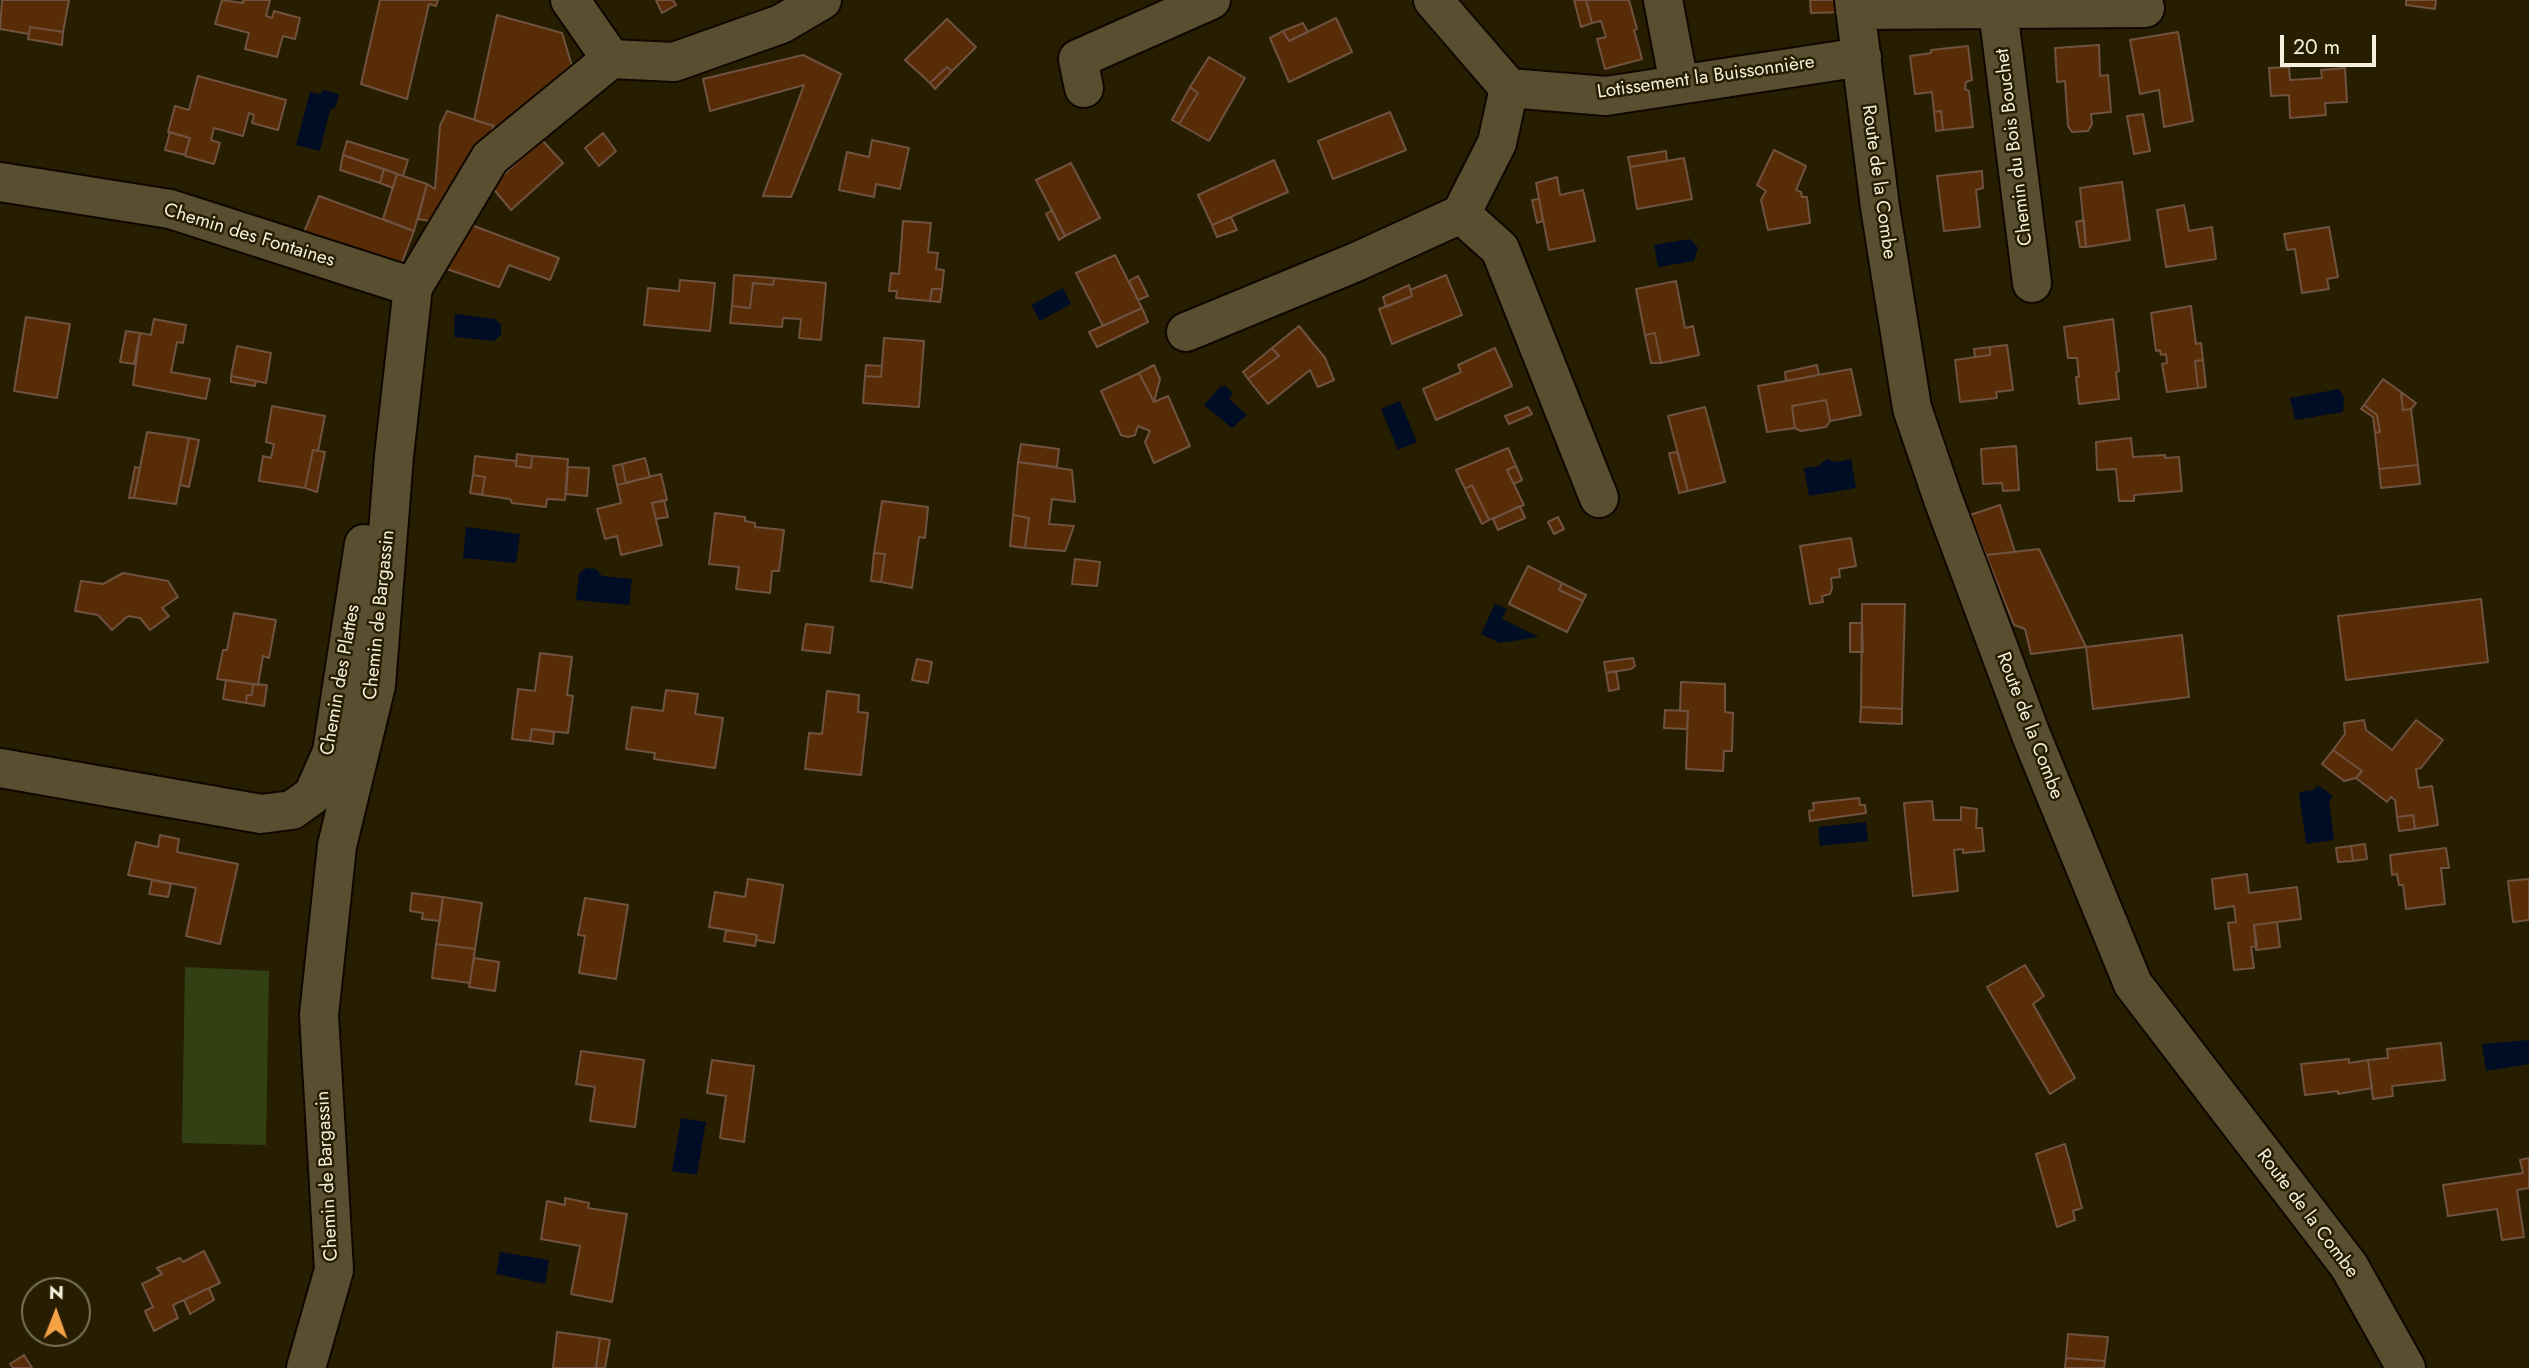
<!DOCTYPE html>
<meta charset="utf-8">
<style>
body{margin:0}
#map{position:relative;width:2529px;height:1368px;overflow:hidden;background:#271e01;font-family:Jost,sans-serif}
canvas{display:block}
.north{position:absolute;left:21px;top:1277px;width:70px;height:70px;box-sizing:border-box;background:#271e01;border:2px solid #797259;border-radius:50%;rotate:1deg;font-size:19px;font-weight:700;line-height:28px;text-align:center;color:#f5efde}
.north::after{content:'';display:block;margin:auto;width:24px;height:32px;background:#f5a246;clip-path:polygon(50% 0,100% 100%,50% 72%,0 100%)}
.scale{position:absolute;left:2280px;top:35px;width:96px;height:32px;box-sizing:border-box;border:4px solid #f5efde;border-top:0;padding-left:9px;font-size:21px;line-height:24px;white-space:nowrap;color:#f5efde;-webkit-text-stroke:5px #271e01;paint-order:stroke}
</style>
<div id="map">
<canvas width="2529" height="1368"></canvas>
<div class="north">N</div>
<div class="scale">20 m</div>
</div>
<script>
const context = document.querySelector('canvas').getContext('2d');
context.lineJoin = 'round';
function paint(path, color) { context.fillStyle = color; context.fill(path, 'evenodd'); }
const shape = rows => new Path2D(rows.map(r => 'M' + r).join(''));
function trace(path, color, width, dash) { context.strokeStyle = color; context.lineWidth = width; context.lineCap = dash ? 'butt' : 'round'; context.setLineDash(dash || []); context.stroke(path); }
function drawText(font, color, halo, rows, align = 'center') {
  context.font = font + ' Jost,sans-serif'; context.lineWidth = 5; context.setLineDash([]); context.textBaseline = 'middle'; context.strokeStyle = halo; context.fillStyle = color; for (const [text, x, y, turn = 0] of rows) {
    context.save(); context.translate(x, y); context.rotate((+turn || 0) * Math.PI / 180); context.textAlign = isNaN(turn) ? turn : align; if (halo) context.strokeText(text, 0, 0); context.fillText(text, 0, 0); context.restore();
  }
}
paint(shape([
 [185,967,269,971,266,1145,182,1143]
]), '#324014');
paint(shape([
 [322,90,339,94,336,107,330,110,320,151,296,145,310,92,321,94],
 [1690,239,1698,248,1694,261,1658,267,1654,245],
 [1063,288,1071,304,1040,321,1031,305],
 [455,314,495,319,501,324,501,335,494,341,454,337],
 [1221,386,1226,386,1233,393,1229,399,1247,415,1232,428,1204,405],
 [2339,389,2344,398,2343,412,2295,420,2290,398],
 [1400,401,1417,442,1398,450,1381,409],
 [1827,459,1837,462,1851,459,1856,488,1809,496,1804,468,1818,466],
 [466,527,520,534,516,563,463,558],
 [587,568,596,569,602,576,632,579,629,605,576,600,579,573],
 [1495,604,1507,609,1502,619,1539,637,1500,643,1481,634],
 [2318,785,2333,796,2329,802,2334,840,2306,844,2299,792,2313,790],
 [1866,822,1868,841,1820,846,1818,827],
 [2529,1040,2529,1064,2486,1071,2482,1044],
 [681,1118,706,1122,697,1175,672,1171],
 [500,1252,549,1260,545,1284,496,1274]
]), '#000d25');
const building = shape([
 [2,0,69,0,63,32,30,27,29,34,0,29,2,0],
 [222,0,243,3,243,0,270,0,266,16,272,18,274,11,300,18,295,39,283,36,277,57,245,49,249,33,215,24,222,0],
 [380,0,438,0,436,6,429,4,407,99,361,84,380,0],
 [656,0,673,0,676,5,662,13,656,0],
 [1574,0,1586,0,1592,23,1581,27,1574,0],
 [1586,0,1629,0,1637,29,1634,30,1642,59,1605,69,1597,39,1606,37,1601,21,1592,23,1586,0],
 [1810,0,1845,0,1845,12,1811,13,1810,0],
 [2406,0,2436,0,2435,9,2406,5,2406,0],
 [497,15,562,33,572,66,500,133,492,129,494,126,474,120,497,15],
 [1336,18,1352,52,1289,82,1270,38,1283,31,1289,41,1336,18],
 [947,19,976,47,952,71,947,67,930,83,905,60,947,19],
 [1303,23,1308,32,1289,41,1283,31,1303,23],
 [30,27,63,32,62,45,28,39,30,27],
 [2178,32,2193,121,2164,127,2159,90,2140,94,2130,40,2178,32],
 [2099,45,2100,76,2108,75,2111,112,2091,114,2092,124,2088,131,2072,132,2068,126,2065,81,2057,82,2055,48,2099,45],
 [1968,46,1972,80,1966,82,1965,89,1969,91,1973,127,1943,130,1941,111,1934,112,1932,92,1915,94,1910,56,1931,53,1931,50,1968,46],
 [803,55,841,74,791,197,763,196,804,85,710,111,703,79,803,55],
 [1209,57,1245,78,1209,141,1179,124,1198,93,1190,87,1209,57],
 [947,67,952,71,935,89,930,83,947,67],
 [2289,67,2290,80,2322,78,2321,70,2345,68,2347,102,2325,103,2326,115,2290,118,2289,95,2271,96,2269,68,2289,67],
 [198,76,286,100,278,130,252,123,254,115,249,113,243,136,214,128,211,140,220,143,214,164,185,156,190,138,168,132,175,106,189,110,198,76],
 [1190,87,1198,93,1179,124,1172,120,1190,87],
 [447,111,494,126,447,224,418,219,427,184,435,189,440,126,447,111],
 [1941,111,1943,130,1936,131,1934,112,1941,111],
 [1390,112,1406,150,1333,179,1318,141,1390,112],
 [2143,114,2150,151,2134,154,2127,116,2143,114],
 [170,132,190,138,185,155,165,150,170,132],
 [603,133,616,151,599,166,585,148,603,133],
 [542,140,563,163,511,210,491,186,542,140],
 [872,140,909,148,900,189,876,184,874,197,839,190,847,152,869,157,872,140],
 [347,141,408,160,403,176,343,155,347,141],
 [1774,150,1806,166,1796,190,1801,192,1802,197,1807,197,1810,223,1768,230,1761,200,1766,191,1757,185,1774,150],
 [1666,151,1667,161,1630,167,1628,157,1666,151],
 [343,155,384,169,380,183,340,170,343,155],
 [1684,158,1692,199,1637,209,1630,167,1684,158],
 [1274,160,1288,192,1212,225,1198,195,1274,160],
 [1071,163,1100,218,1065,236,1036,180,1071,163],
 [384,169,397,174,393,188,380,183,384,169],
 [1982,171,1983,188,1976,190,1980,227,1944,231,1937,176,1982,171],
 [397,174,427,184,414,231,383,219,397,174],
 [1557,177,1560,195,1583,190,1595,241,1549,250,1536,183,1557,177],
 [2122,182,2130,240,2086,247,2080,188,2122,182],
 [319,196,414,231,399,270,302,237,319,196],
 [1539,199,1543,221,1537,223,1532,200,1539,199],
 [2184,205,2189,231,2212,227,2216,259,2166,267,2157,210,2184,205],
 [1052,210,1065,236,1059,240,1046,214,1052,210],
 [1231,217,1237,230,1217,237,1212,225,1231,217],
 [2084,220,2086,247,2080,247,2076,222,2084,220],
 [903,221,931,223,928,252,938,253,936,269,944,270,942,289,932,289,930,301,896,298,897,291,889,291,891,273,899,274,903,221],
 [466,223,559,258,550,280,509,265,499,287,444,268,466,223],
 [2329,227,2338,277,2327,279,2329,289,2302,293,2295,249,2287,250,2284,234,2329,227],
 [1115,255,1142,308,1103,326,1076,273,1115,255],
 [734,275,774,278,773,285,753,283,750,308,732,306,734,275],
 [1446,275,1462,315,1392,344,1379,309,1412,296,1410,290,1446,275],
 [1138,276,1148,296,1138,300,1129,281,1138,276],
 [774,278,826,283,821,340,799,338,801,319,783,318,782,327,730,323,732,306,750,308,753,283,773,285,774,278],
 [680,280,715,283,710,331,644,325,648,288,679,291,680,280],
 [1676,281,1685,328,1693,326,1699,355,1661,363,1655,333,1645,335,1636,289,1676,281],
 [1409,285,1412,296,1386,307,1383,297,1409,285],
 [932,289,942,289,940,302,930,301,932,289],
 [2191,306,2196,344,2201,343,2203,360,2195,361,2198,388,2167,392,2162,364,2167,363,2166,354,2161,355,2160,350,2156,351,2151,313,2191,306],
 [1142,308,1148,322,1097,347,1089,332,1142,308],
 [26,317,70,324,57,398,14,391,26,317],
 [154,319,186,325,183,343,177,342,171,372,210,379,206,399,133,385,140,333,151,335,154,319],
 [2113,319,2119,371,2116,372,2119,399,2079,404,2076,377,2079,377,2077,358,2068,358,2064,327,2113,319],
 [1299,326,1325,358,1334,380,1318,387,1310,370,1268,404,1248,379,1279,356,1272,348,1299,326],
 [126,331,140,333,134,364,120,362,126,331],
 [1655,333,1661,363,1651,363,1645,335,1655,333],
 [884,338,924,341,919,407,863,403,865,376,881,377,884,338],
 [2007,345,2013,390,1996,392,1997,398,1960,402,1955,360,1990,355,1990,347,2007,345],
 [237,346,271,353,266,383,231,376,237,346],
 [1990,347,1990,355,1975,357,1974,349,1990,347],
 [1272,348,1279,356,1248,379,1243,372,1272,348],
 [1495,348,1512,386,1436,420,1423,389,1461,372,1458,365,1495,348],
 [2203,360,2206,387,2198,388,2195,361,2203,360],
 [866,365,882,366,881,377,865,376,866,365],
 [1154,365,1160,379,1154,402,1139,373,1154,365],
 [1817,365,1819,375,1786,381,1785,372,1817,365],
 [1851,369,1861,415,1830,421,1826,400,1792,406,1795,428,1767,432,1758,386,1851,369],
 [1139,373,1154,402,1168,396,1190,446,1154,463,1145,442,1150,431,1138,426,1135,435,1128,437,1121,435,1101,391,1139,373],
 [231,376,256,381,255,386,231,382,231,376],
 [2383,379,2401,392,2403,410,2411,409,2418,465,2379,469,2375,433,2380,432,2377,415,2364,405,2383,379],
 [2401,392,2416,403,2411,409,2403,410,2401,392],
 [1826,400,1830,421,1826,427,1801,431,1795,428,1792,406,1826,400],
 [2364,405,2377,415,2380,432,2375,433,2373,417,2361,409,2364,405],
 [272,406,325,416,318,451,313,450,305,488,259,481,263,456,271,458,274,444,266,442,272,406],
 [1528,407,1532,414,1509,424,1505,416,1528,407],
 [1705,407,1725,482,1688,491,1668,416,1705,407],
 [147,432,189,438,176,504,134,498,147,432],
 [189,438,199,440,189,487,180,485,189,438],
 [2131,438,2133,457,2165,455,2165,458,2179,457,2182,491,2134,495,2134,501,2119,501,2116,469,2097,470,2096,442,2131,438],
 [1021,444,1059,449,1057,467,1018,462,1021,444],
 [2016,446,2019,490,2003,491,2002,483,1983,484,1981,449,2016,446],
 [1508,448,1516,466,1507,470,1524,505,1489,520,1472,485,1465,489,1456,470,1508,448],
 [313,450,325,452,317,492,305,488,313,450],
 [1677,452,1688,491,1679,493,1669,453,1677,452],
 [517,454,532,456,531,468,516,466,517,454],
 [475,456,516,461,516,466,531,468,532,456,568,459,565,500,547,499,546,507,512,503,510,499,482,495,485,477,473,475,475,456],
 [645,458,650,477,626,483,622,464,645,458],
 [1018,462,1072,470,1075,502,1052,499,1049,524,1074,526,1065,551,1025,548,1029,518,1013,515,1018,462],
 [622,464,626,483,617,485,613,466,622,464],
 [2418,465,2420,484,2381,488,2379,469,2418,465],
 [1516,466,1522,480,1514,484,1507,470,1516,466],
 [135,467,140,468,134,498,129,498,135,467],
 [568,467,589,468,587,496,566,494,568,467],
 [661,474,667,500,652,503,662,545,621,555,617,536,605,539,597,509,621,503,617,485,661,474],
 [473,475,485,477,482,495,470,493,473,475],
 [1472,485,1489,520,1482,524,1465,489,1472,485],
 [664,500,668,517,656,519,652,503,664,500],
 [882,501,928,507,925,538,919,537,912,588,881,582,885,554,874,553,882,501],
 [2000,505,2015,552,1986,555,1970,515,2000,505],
 [1520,506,1525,518,1498,530,1493,519,1520,506],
 [715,513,745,517,745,521,755,523,755,527,784,530,779,571,772,571,770,593,736,589,739,567,709,564,715,513],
 [1013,515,1029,518,1025,548,1010,546,1013,515],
 [1558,517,1564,529,1554,534,1548,522,1558,517],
 [1851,538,1856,566,1839,569,1840,577,1831,578,1832,588,1830,594,1822,596,1823,602,1810,604,1800,546,1851,538],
 [2039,549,2062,597,2086,647,2031,654,2025,629,2014,625,1986,555,2039,549],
 [874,553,885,554,881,582,871,581,874,553],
 [1075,559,1100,562,1097,586,1072,584,1075,559],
 [1528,566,1562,583,1559,590,1583,601,1567,632,1509,604,1528,566],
 [123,573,168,581,178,597,162,608,169,616,150,630,140,618,128,616,112,630,98,615,75,611,81,581,103,584,123,573],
 [1562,583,1586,595,1583,601,1559,590,1562,583],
 [2481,599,2488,662,2346,680,2338,616,2481,599],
 [1862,604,1905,604,1902,709,1861,707,1862,604],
 [234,613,276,620,269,658,263,656,258,685,217,679,223,650,227,650,234,613],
 [1850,623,1862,623,1863,652,1850,652,1850,623],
 [806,624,833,627,830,653,802,650,806,624],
 [2182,635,2189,697,2093,709,2086,647,2182,635],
 [540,653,572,657,567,695,573,696,568,733,532,729,530,741,512,739,518,689,535,691,540,653],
 [1633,658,1635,666,1631,669,1606,673,1604,662,1633,658],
 [917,659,932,662,928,683,912,680,917,659],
 [1616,671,1619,689,1609,691,1606,673,1616,671],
 [226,680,253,684,252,695,247,695,246,703,223,699,226,680],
 [1681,682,1725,684,1725,712,1733,713,1732,751,1724,751,1723,771,1686,769,1688,711,1680,711,1681,682],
 [253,684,267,685,264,706,246,703,247,695,252,695,253,684],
 [666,690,698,694,695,714,723,718,715,768,654,759,655,753,626,749,632,707,663,711,666,690],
 [827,691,859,695,858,712,868,713,861,775,805,769,809,733,822,734,827,691],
 [1861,707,1902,709,1902,724,1860,722,1861,707],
 [1665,710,1688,711,1687,729,1664,728,1665,710],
 [2364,720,2366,730,2392,750,2416,720,2443,740,2421,768,2416,769,2419,788,2432,786,2438,825,2415,829,2413,815,2397,817,2395,800,2391,797,2387,802,2356,778,2362,771,2333,750,2345,734,2344,723,2364,720],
 [532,729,554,732,553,744,530,741,532,729],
 [2333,750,2362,771,2356,778,2344,781,2322,764,2333,750],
 [1859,798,1860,805,1865,805,1866,813,1810,821,1809,811,1814,810,1813,803,1859,798],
 [1932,801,1934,820,1961,820,1961,807,1977,809,1976,828,1982,828,1984,851,1963,853,1963,849,1954,850,1958,891,1913,896,1904,803,1932,801],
 [2413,815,2415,829,2399,831,2397,817,2413,815],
 [160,835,179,839,177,852,238,864,220,944,186,936,196,888,128,875,136,842,158,847,160,835],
 [2365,844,2367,859,2353,861,2351,846,2365,844],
 [2351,846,2353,861,2338,862,2336,848,2351,846],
 [2446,848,2449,868,2441,868,2445,904,2406,909,2403,885,2399,885,2397,874,2392,875,2390,855,2446,848],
 [2247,874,2249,893,2297,887,2301,919,2254,925,2257,946,2251,947,2254,968,2234,970,2228,923,2236,922,2234,906,2215,909,2212,879,2247,874],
 [748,879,783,885,774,943,756,940,757,935,709,927,715,892,745,897,748,879],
 [2529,879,2529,920,2513,922,2508,881,2529,879],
 [152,880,171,884,168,897,149,894,152,880],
 [412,893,443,897,440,921,422,919,423,913,410,911,412,893],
 [443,897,482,903,475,949,436,944,443,897],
 [585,898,628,905,616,979,579,973,585,936,578,935,585,898],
 [2277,922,2280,947,2256,950,2254,925,2277,922],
 [726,930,757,935,755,946,724,941,726,930],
 [436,944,475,949,470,983,432,978,436,944],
 [474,958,499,962,495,991,469,987,474,958],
 [2025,965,2044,996,2033,1004,2075,1078,2050,1094,1987,987,2025,965],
 [2441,1043,2445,1080,2392,1086,2393,1096,2373,1099,2368,1060,2388,1058,2387,1049,2441,1043],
 [581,1051,644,1060,635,1127,590,1121,595,1087,576,1084,581,1051],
 [2349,1059,2349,1063,2368,1060,2372,1088,2338,1094,2338,1091,2305,1095,2301,1064,2349,1059],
 [712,1060,754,1066,744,1142,720,1138,726,1096,707,1093,712,1060],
 [2065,1144,2082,1208,2073,1211,2075,1220,2057,1227,2036,1154,2065,1144],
 [2529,1158,2529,1188,2517,1190,2524,1237,2502,1240,2497,1209,2448,1216,2443,1185,2523,1173,2520,1160,2529,1158],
 [565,1198,589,1203,588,1208,627,1214,612,1302,571,1294,580,1246,541,1239,547,1201,565,1205,565,1198],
 [204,1251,220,1283,173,1305,178,1318,154,1331,145,1311,153,1307,142,1284,162,1274,157,1268,180,1258,183,1262,204,1251],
 [209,1288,214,1300,190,1314,184,1300,209,1288],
 [557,1332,600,1338,596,1368,553,1368,557,1332],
 [2068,1334,2108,1337,2105,1361,2066,1358,2068,1334],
 [600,1338,610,1340,605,1368,596,1368,600,1338],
 [24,1355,32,1368,13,1368,10,1364,24,1355],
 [2066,1358,2105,1361,2104,1368,2065,1368,2066,1358]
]);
paint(building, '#592c08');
trace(building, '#6f5240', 2);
const street = shape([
 [570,0,611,59],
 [1433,0,1509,88],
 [1663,0,1679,84],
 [1854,0,1880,207,1912,408,1943,499,2031,735,2133,984,2349,1266,2406,1368],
 [1855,10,2145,8],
 [1998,10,2032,283],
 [611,59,674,62,781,24,822,0],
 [1084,88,1078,59,1211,0],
 [0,182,170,209,413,287],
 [1461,214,1500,249,1599,498],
 [1186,332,1356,262,1461,214,1497,143,1509,88,1606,96,1862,57],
 [0,768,261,814,292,810,313,795,332,752,364,544],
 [306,1368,334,1270,319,1015,337,846,376,685,394,456,413,287,490,158,611,59]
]);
trace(street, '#0f0800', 42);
trace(street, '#594f30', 38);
drawText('19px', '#f5efde', '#271e01', [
 ["Lotissement la Buissonnière",1706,78,-8],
 ["Chemin du Bois Bouchet",2015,147,-97],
 ["Route de la Combe",1878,182,82],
 ["Chemin des Fontaines",249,236,17],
 ["Chemin de Bargassin",380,615,-84],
 ["Chemin des Plattes",341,680,-80],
 ["Route de la Combe",2029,726,69],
 ["Chemin de Bargassin",328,1176,-93],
 ["Route de la Combe",2307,1214,53]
]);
</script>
